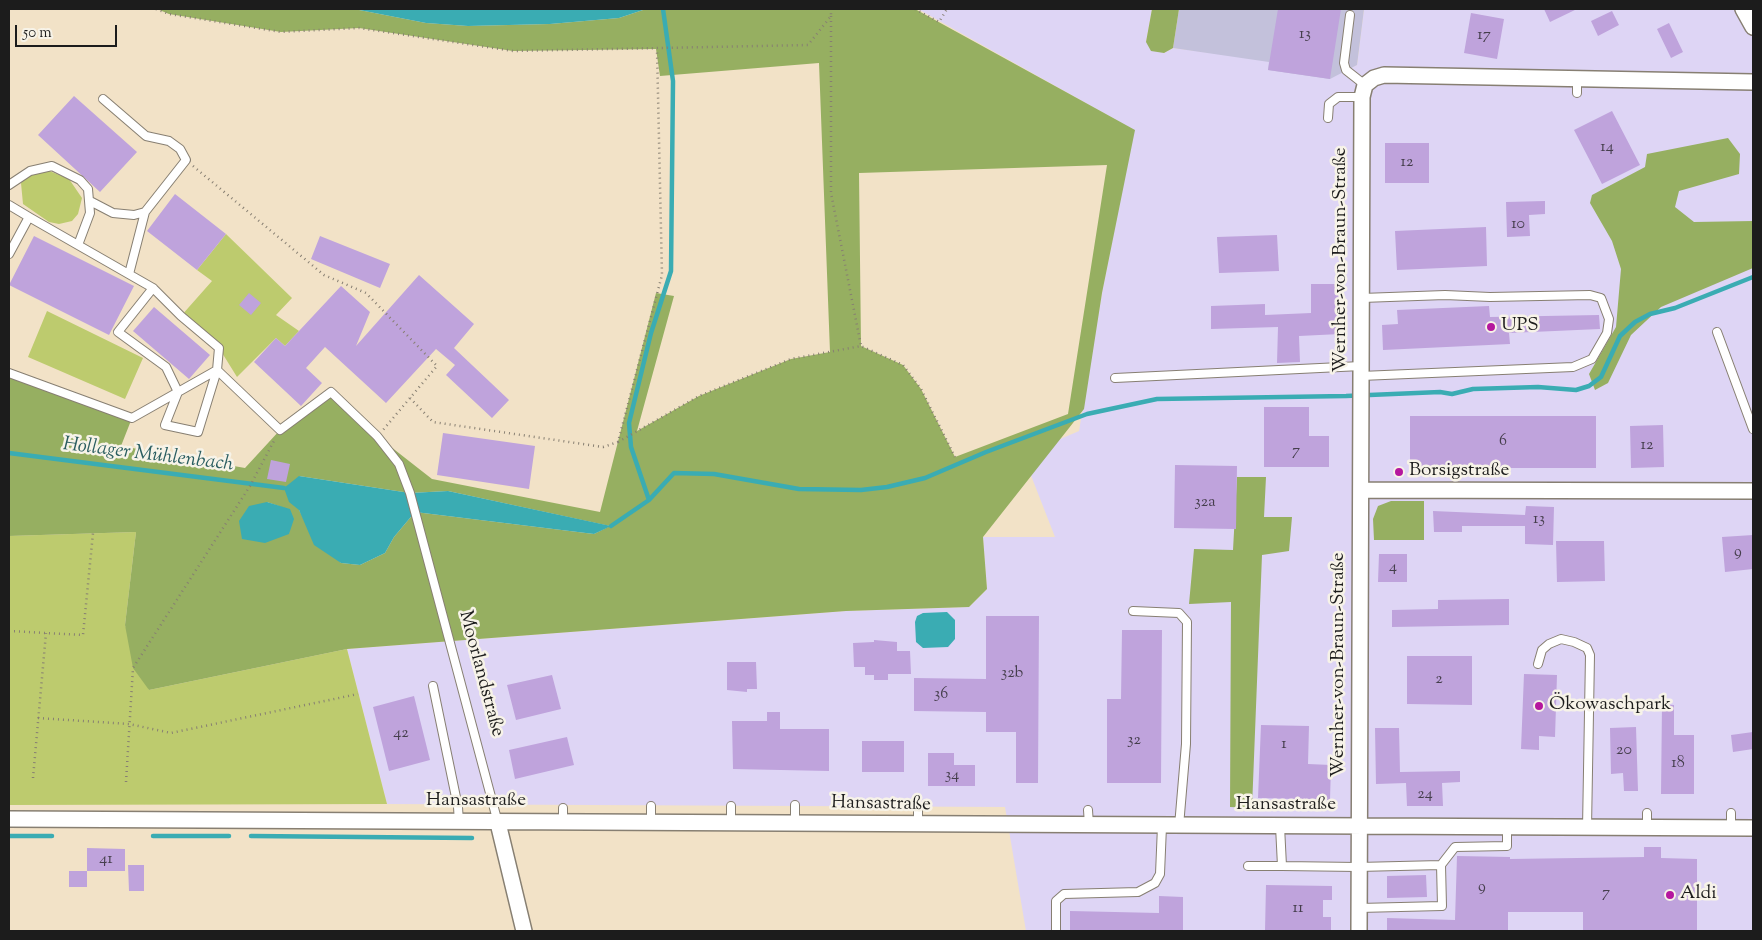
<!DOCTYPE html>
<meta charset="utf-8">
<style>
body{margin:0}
#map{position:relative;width:1762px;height:940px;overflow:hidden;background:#f2e2c7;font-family:"Sorts Mill Goudy",serif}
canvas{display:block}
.frame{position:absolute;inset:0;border:10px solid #1c1c1c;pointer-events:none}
.scale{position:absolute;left:15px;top:25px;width:102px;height:22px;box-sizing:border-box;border:2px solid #1c1c1c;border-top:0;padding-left:6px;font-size:15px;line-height:18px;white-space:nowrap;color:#1c1c1c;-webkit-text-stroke:4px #f7f3e8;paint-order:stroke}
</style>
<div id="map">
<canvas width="1762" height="940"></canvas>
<div class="frame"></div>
<div class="scale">50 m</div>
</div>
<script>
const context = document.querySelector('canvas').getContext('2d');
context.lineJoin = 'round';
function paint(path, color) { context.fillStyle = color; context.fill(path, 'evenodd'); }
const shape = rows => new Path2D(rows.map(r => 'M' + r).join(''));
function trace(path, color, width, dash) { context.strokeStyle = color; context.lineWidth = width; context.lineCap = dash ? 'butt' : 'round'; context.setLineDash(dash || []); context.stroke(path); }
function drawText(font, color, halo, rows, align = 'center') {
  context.font = font + ' "Sorts Mill Goudy",serif'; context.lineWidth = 5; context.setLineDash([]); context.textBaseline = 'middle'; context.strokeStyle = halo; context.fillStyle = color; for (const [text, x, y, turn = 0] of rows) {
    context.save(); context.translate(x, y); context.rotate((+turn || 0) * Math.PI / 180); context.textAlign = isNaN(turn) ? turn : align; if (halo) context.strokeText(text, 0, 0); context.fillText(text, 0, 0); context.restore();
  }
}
paint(shape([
 [918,9,1152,9,1146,42,1164,53,1173,48,1346,70,1357,65,1364,9,1753,9,1753,931,1026,931,1005,807,387,804,347,649,846,611,969,607,987,589,983,537,1055,537,1023,455,1079,431,1102,293,1134,130]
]), '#ded5f5');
paint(shape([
 [1179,9,1364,9,1357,65,1330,79,1268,70,1269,62,1173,48]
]), '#c3c1db');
paint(shape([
 [47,170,69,179,82,198,78,214,72,221,59,224,49,222,23,204,21,183,26,177,36,171],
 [226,234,292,298,276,315,299,331,285,346,276,338,237,377,219,348,181,316,212,281,197,270],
 [47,311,143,358,125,399,28,357],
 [136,532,125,625,149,690,347,649,387,804,9,805,9,536]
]), '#bdcb6e');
paint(shape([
 [157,9,354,9,426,23,468,26,550,24,619,18,646,9,915,9,1135,130,1102,293,1084,409,983,537,987,589,969,607,846,611,347,649,149,690,133,668,125,625,136,532,9,536,9,373,132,418,121,446,245,468,280,430,331,392,377,436,432,479,600,512,656,293,674,296,637,431,699,396,791,359,830,352,819,63,660,76,656,49,513,51,359,28,281,32,169,14],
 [1107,165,1068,414,955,457,921,389,903,365,861,346,859,173],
 [299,476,410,493,448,491,610,526,594,534,415,512,394,537,385,553,360,565,341,563,306,523,299,510],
 [267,502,290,510,289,534],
 [1152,9,1179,9,1173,48,1164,53,1151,51,1146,42],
 [1728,138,1740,154,1739,174,1679,191,1675,207,1694,222,1753,221,1753,268,1661,307,1631,335,1608,383,1595,390,1589,374,1616,327,1621,269,1612,241,1590,203,1592,195,1645,167,1647,154],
 [1237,477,1266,477,1264,517,1292,517,1289,551,1262,555,1252,808,1230,807,1231,602,1189,604,1194,549,1233,550],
 [1391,501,1424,501,1424,540,1374,540,1373,519,1378,506]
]), '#96af61');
paint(shape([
 [354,9,646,9,619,18,550,24,468,26,426,23],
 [299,476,410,493,448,491,611,526,594,534,415,512,394,537,385,553,360,565,341,563,314,545,299,510,289,502,284,488],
 [267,502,290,509,294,519,289,534,265,543,242,539,239,521,249,506],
 [947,612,955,620,955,639,948,647,923,648,916,642,915,622,917,616,923,613]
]), '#3aacb3');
trace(shape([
 [9,453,284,488],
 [649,500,631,447,629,423,651,333,671,271,673,81,663,9],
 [611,526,649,500,674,473,714,474,799,489,861,490,887,487,925,478,986,452,1087,414,1157,399,1346,396,1440,392,1452,394,1473,389,1538,387,1576,390,1589,386,1601,377,1620,336,1635,322,1650,314,1675,308,1753,277],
 [9,836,52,836],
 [153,836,229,836],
 [251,836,472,838]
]), '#3aacb3', 4.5);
paint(shape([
 [1278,9,1341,9,1330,79,1268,70],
 [1544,9,1577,9,1550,22],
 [1612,11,1619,25,1598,36,1591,21],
 [1471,13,1504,19,1497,59,1464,53],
 [1669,23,1683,52,1671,58,1657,29],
 [74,96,137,152,100,192,38,135],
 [1612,111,1640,165,1602,184,1574,130],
 [1385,143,1429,143,1429,183,1385,183],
 [175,194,226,234,197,270,147,231],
 [1545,201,1545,214,1529,215,1530,236,1507,237,1506,202],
 [1486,227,1487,266,1397,270,1395,231],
 [1277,235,1279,271,1219,273,1217,237],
 [34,236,134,286,109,335,9,285],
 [320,236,390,264,380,288,311,259],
 [419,275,474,324,454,348,509,400,492,418,446,375,455,365,436,349,386,403,325,347,306,368,322,383,301,406,254,362,276,338,285,346,341,286,370,312,356,346],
 [1311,284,1338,284,1340,334,1299,336,1300,362,1277,363,1278,327,1211,329,1211,306,1265,304,1265,315,1311,313],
 [249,293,261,303,251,315,239,305],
 [1489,306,1490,317,1599,315,1600,329,1509,333,1510,344,1383,350,1382,325,1398,324,1397,310],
 [154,307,210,355,189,379,133,331],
 [1264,407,1309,407,1309,436,1329,436,1329,467,1264,467],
 [1410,416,1596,416,1596,468,1410,468],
 [1663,425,1664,467,1631,468,1630,426],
 [443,433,535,446,529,489,437,475],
 [271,460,290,464,286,482,267,479],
 [1175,465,1237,466,1236,529,1174,528],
 [1526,506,1554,507,1553,545,1525,544,1525,526,1462,526,1462,532,1434,532,1433,511,1525,515],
 [1753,535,1753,569,1725,572,1722,537],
 [1556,541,1604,541,1605,581,1557,582],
 [1379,554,1407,554,1407,582,1378,582],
 [1509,599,1509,625,1392,627,1392,610,1438,609,1438,600],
 [986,616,1039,616,1038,783,1016,783,1016,732,986,732,986,712,914,711,914,678,986,679],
 [1122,630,1162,630,1161,783,1107,783,1107,699,1121,699],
 [874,640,897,642,897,651,910,651,911,674,888,674,888,680,874,680,874,675,865,675,865,667,854,667,853,643,874,642],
 [1407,656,1472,656,1472,705,1407,704],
 [727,662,756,662,757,689,747,689,747,692,727,690],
 [1524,674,1557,675,1555,737,1539,736,1539,750,1521,749],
 [552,675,561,709,516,720,507,685],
 [414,696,430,760,389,771,373,707],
 [1662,704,1674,705,1674,735,1694,735,1694,794,1661,794],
 [767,712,780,712,780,729,829,729,829,771,733,769,732,721,767,721],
 [1261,725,1309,726,1308,764,1331,765,1330,800,1258,798],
 [1636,727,1638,791,1624,791,1623,773,1611,774,1610,728],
 [1375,728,1399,728,1400,772,1460,771,1460,782,1442,783,1443,806,1407,806,1406,783,1376,784],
 [1753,732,1753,749,1733,752,1731,735],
 [567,737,574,765,515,779,509,750],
 [862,741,904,741,904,772,862,772],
 [928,753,954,753,954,765,975,765,975,786,928,786],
 [1644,847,1661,847,1661,858,1697,859,1697,931,1583,931,1583,912,1508,912,1508,931,1387,931,1387,918,1455,920,1457,856,1510,857,1510,859,1644,857],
 [87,848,125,849,125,871,87,871],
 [128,865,144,865,144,891,129,891],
 [69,871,87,871,87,887,69,887],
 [1426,875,1427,897,1387,898,1387,876],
 [1266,885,1332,886,1332,900,1323,900,1323,917,1331,917,1331,931,1265,931],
 [1159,896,1183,897,1183,931,1070,931,1070,911,1159,913]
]), '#bfa3dc');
const lane = shape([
 [1350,15,1344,63,1346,70,1365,85],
 [1577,93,1577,79],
 [1328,118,1329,104,1338,97,1362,97],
 [9,185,30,171,52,166,80,180,88,189,90,213,78,245],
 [90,201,113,213,134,215,145,212,186,160,180,149,169,141,146,136,103,99],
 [9,205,29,217],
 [9,254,29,217,153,288],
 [129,274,145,212],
 [1717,332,1753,429],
 [217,370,198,432,165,425,178,392,166,367,118,332,153,288,181,316,219,348,217,370,280,430,331,392,377,436,399,464,410,493,498,823],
 [9,373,132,418,217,370],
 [1361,376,1573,367,1592,359,1607,333,1609,319,1601,298,1590,295,1490,297,1445,295,1362,298],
 [1115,378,1361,366],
 [1133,611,1179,613,1187,622,1186,744,1179,826],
 [1538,664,1542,650,1549,644,1561,639,1574,642,1587,648,1590,655,1587,828],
 [433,686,458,807,459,823],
 [795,805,795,824],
 [731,806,731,824],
 [918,806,918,825],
 [563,808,563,823],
 [1088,810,1089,825],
 [1647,813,1647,828],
 [1731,813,1731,828],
 [651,823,651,806],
 [1280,826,1282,866,1358,867,1441,865,1455,847,1507,846,1507,827],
 [1248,866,1282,866],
 [1359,908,1442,906,1441,865],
 [1056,931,1056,901,1064,894,1138,892,1155,883,1160,874,1162,826]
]);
const street = shape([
 [1743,9,1753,27],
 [1362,490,1753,491],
 [9,819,1753,828],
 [498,823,524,931],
 [1359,931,1362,97,1365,85,1374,78,1384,75,1753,82]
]);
trace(lane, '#877f72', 10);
trace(street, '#877f72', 18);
trace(shape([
 [156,9,169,14,281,32,359,28,513,51,808,45,831,16,831,9],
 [915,9,939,22,947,9],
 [831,16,831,193,861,346],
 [193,166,324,275,366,293,437,366,383,430],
 [410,398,433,422,603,447,618,442,662,275,657,49],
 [618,442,699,396,791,359,861,346,903,365,921,389,955,457],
 [9,631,83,635,93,533],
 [38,718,129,724,171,733,358,694],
 [33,778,46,633],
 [126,782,133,668,250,486,275,439]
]), '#877f72', 2.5, [1, 4]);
trace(lane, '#fff', 8);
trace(street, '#fff', 15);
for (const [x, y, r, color] of [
 [1491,327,5,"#b5179e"],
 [1399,472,5,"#b5179e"],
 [1539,706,5,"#b5179e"],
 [1670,895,5,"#b5179e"]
]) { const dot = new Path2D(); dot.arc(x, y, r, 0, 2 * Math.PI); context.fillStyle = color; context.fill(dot); trace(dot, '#f7f3e8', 2); }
drawText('16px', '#453e4c', null, [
 ["13",1305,35],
 ["17",1484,36],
 ["14",1607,148],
 ["12",1407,163],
 ["10",1518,225],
 ["6",1503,442],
 ["12",1647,446],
 ["7",1296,452],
 ["32a",1205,503],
 ["13",1539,520],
 ["9",1738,553],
 ["4",1393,568],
 ["32b",1012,674],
 ["2",1439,680],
 ["36",941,695],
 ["42",401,734],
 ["32",1134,741],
 ["1",1284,745],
 ["20",1624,751],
 ["18",1678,764],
 ["34",952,776],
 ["24",1425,795],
 ["41",106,860],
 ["9",1482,888],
 ["7",1606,894],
 ["11",1298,909]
]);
drawText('19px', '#1c1c1c', '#f7f3e8', [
 ["Wernher-von-Braun-Straße",1342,260,-90],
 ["Wernher-von-Braun-Straße",1340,665,-90],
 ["Moorlandstraße",480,674,75],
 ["Hansastraße",476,802],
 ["Hansastraße",881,805,1],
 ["Hansastraße",1286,806]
]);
drawText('19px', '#1c1c1c', '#f7f3e8', [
 ["UPS",1501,327],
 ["Borsigstraße",1409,472],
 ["Ökowaschpark",1549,706],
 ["Aldi",1680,895]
], 'left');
drawText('italic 20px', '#2a5d60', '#f7f3e8', [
 ["Hollager Mühlenbach",148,456,7]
]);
</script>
